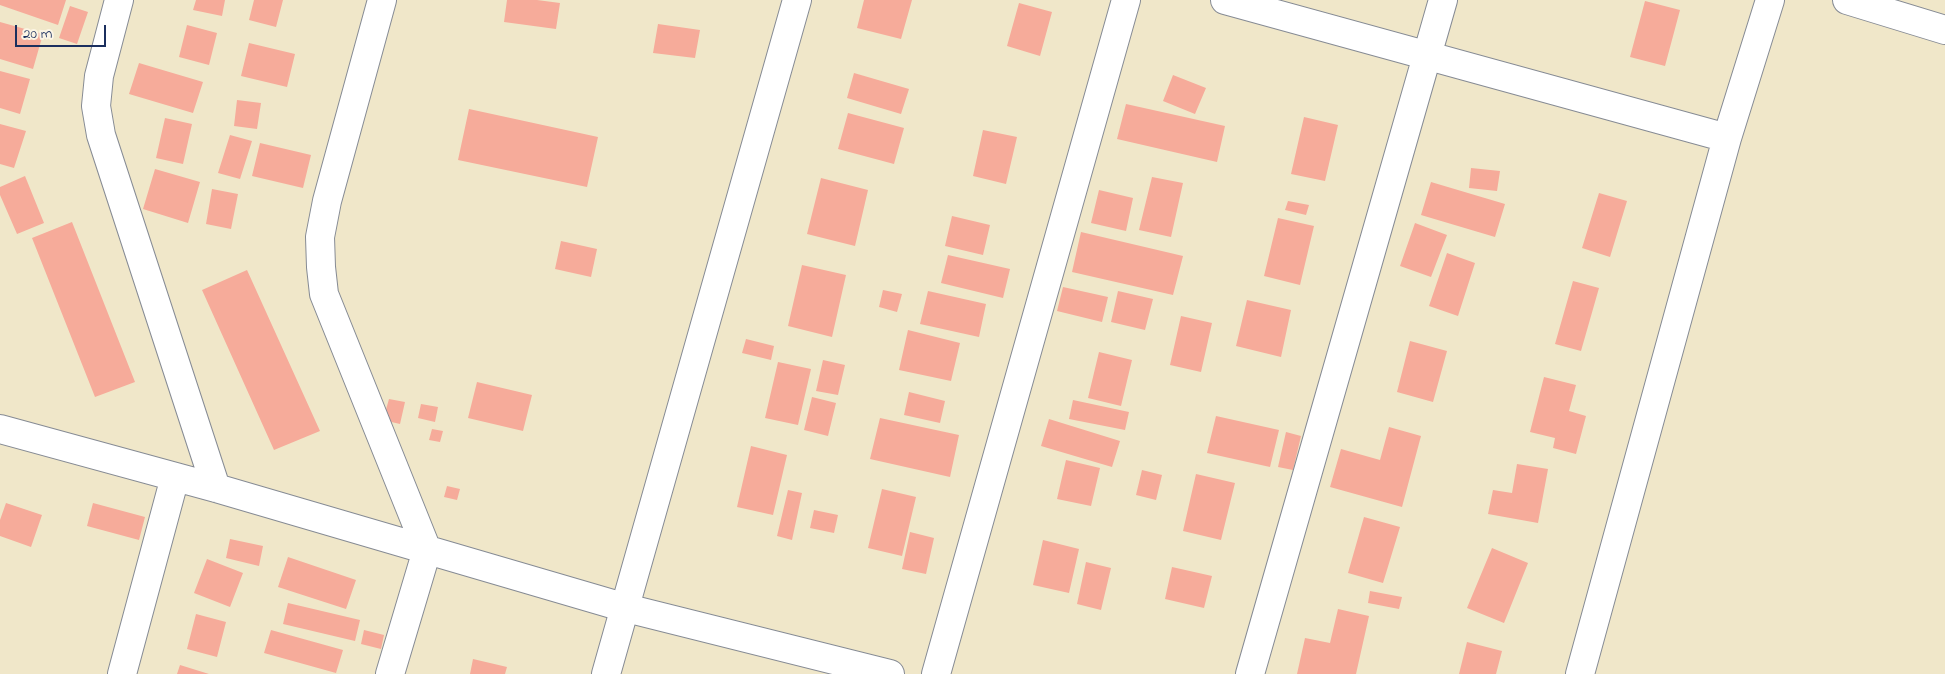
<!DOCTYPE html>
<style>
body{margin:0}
#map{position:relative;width:1945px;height:674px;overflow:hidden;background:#f0e7c9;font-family:"Indie Flower",sans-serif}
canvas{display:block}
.scale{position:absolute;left:15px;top:25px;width:91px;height:22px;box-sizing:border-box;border:2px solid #1b2f5e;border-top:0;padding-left:6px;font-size:15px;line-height:18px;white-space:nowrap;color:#1b2f5e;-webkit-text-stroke:4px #fcf5e5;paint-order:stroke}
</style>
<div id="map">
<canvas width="1945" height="674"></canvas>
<div class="scale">20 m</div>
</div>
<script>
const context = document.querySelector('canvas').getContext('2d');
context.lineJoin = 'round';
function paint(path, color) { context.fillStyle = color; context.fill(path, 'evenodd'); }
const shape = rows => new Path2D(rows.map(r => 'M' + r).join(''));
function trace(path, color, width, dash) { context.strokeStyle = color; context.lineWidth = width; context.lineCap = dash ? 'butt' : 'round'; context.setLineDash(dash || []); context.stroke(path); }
paint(shape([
 [0,0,66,0,58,25,0,5],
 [196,0,225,0,222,16,193,10],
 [254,0,283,0,276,27,249,20],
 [507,0,537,0,560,3,556,29,504,22],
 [864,0,912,0,901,39,857,28],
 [1645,1,1680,10,1665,66,1630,57],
 [1019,3,1052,12,1040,56,1007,46],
 [70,6,88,12,77,44,59,38],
 [0,22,43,34,33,69,0,59],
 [658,24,700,30,695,58,653,53],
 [187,25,217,33,209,65,179,57],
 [249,43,295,54,287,87,241,76],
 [139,63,203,82,193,113,129,94],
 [0,71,30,79,20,114,0,108],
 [854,73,909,89,901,114,847,98],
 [1173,75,1206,88,1195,114,1163,101],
 [237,100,261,103,257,129,234,126],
 [1126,104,1225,126,1217,162,1117,139],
 [469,109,598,137,587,187,458,160],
 [848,113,904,128,894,164,838,149],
 [1304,117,1338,125,1325,181,1291,174],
 [165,118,192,124,183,164,156,158],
 [0,124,26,131,14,168,0,164],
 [983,130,1017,137,1006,184,973,176],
 [230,135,252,141,240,179,218,173],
 [260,143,311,155,303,188,252,176],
 [1471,168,1500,171,1497,191,1469,188],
 [155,169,200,182,188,223,143,209],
 [25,176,44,223,17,234,0,195,0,187],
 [1152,177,1183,183,1171,237,1139,230],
 [821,178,868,190,855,246,807,234],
 [1431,182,1505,204,1495,237,1421,215],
 [212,189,238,194,231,229,206,224],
 [1099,190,1133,198,1126,231,1091,223],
 [1599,193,1627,201,1610,257,1582,248],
 [1288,201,1309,205,1306,215,1285,210],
 [952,216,990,225,983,255,945,246],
 [1278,218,1314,226,1300,285,1264,276],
 [72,222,135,382,95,397,32,238],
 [1415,223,1447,235,1431,277,1400,266],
 [1081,232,1183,256,1173,295,1072,272],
 [561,241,597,249,591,277,555,269],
 [1447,253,1475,263,1458,316,1429,306],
 [948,255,1010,269,1003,298,941,283],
 [802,265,846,275,832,337,788,326],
 [247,270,320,431,274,450,202,290],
 [1573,281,1599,288,1581,351,1555,344],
 [1063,287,1108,297,1102,322,1057,311],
 [883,290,902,294,897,312,879,307],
 [928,291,986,304,979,337,920,324],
 [1118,291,1153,299,1145,330,1111,322],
 [1247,300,1291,310,1281,357,1236,346],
 [1181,316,1212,323,1201,372,1170,365],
 [908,330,960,343,951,381,899,370],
 [746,339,774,346,771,360,742,353],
 [1410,341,1447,351,1433,402,1397,392],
 [1099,352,1132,360,1121,406,1088,398],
 [823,360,845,365,838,395,816,391],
 [778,362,811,369,798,425,765,418],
 [1544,377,1576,385,1569,411,1586,416,1576,454,1553,448,1555,438,1530,432],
 [477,382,532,395,523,431,468,418],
 [909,392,945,401,940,423,904,415],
 [812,397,836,403,828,436,804,430],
 [389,399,405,402,400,424,383,420],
 [1073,400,1129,412,1125,430,1069,419],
 [421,404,438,407,435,422,418,418],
 [1216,416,1279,430,1270,467,1207,453],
 [880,418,959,435,950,477,870,459],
 [1049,419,1120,441,1112,467,1041,446],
 [1389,427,1421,436,1402,507,1330,487,1341,449,1380,460],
 [432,429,443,431,440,442,429,440],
 [1286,432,1301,436,1293,470,1278,467],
 [751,446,787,455,773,515,737,507],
 [1066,460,1100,468,1091,506,1057,499],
 [1517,464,1548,469,1538,523,1488,514,1493,490,1512,493],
 [1142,470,1162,475,1156,500,1136,495],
 [1196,474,1235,483,1221,540,1183,531],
 [447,486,460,489,457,500,444,497],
 [882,489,916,497,902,556,868,548],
 [788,490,802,493,792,540,777,536],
 [6,503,42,515,31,547,0,536,0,520],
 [93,503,145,517,139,540,87,526],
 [814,510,838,515,834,533,810,528],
 [1364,517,1400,527,1383,583,1348,573],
 [910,532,934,538,926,574,902,569],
 [230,539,263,546,259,566,226,558],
 [1043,540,1079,549,1069,593,1033,585],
 [1492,548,1528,563,1504,623,1467,608],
 [288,557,356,580,346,609,278,587],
 [207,559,243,573,230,607,194,593],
 [1086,562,1111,568,1101,610,1077,604],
 [1172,567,1212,576,1204,608,1165,599],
 [1370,591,1402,597,1399,609,1368,603],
 [288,603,360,620,355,641,283,624],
 [1338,609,1369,616,1356,674,1297,674,1305,638,1330,643],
 [196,614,226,622,217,657,187,649],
 [271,630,343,650,336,673,264,653],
 [364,630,384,635,381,649,361,644],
 [1467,642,1502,651,1496,674,1459,674],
 [473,659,507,667,505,674,470,674],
 [180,665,209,674,177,674]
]), '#f6ab9a');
const minor = shape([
 [119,0,99,76,96,106,101,135,216,488],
 [382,0,327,201,320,237,321,267,324,294,427,550,390,674],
 [1225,0,1727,138],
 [1847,0,1945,30],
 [0,429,216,488,626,608,890,674],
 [122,674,175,477],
 [606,674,797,0],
 [936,674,1126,0],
 [1250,674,1443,0],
 [1580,674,1727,138,1770,0]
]);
trace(minor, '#868b94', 30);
trace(minor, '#fff', 28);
</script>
